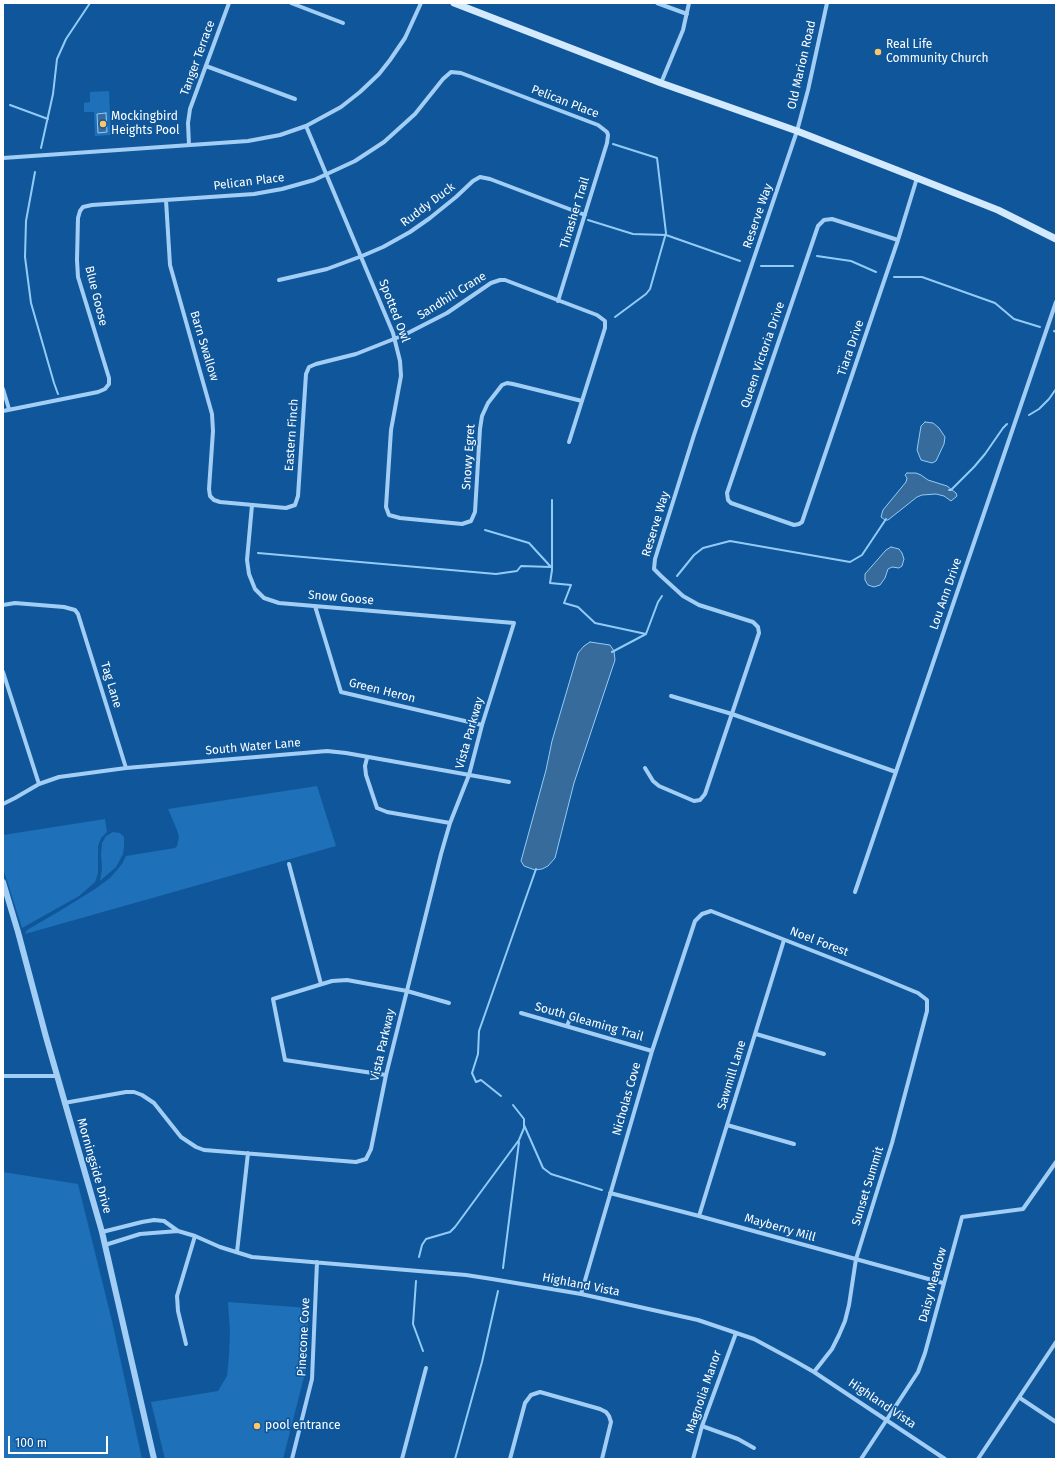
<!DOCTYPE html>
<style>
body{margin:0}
#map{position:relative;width:1059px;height:1462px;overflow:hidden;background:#0f579a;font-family:"Fira Sans",sans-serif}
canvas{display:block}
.frame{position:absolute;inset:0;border:4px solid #fff;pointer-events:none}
.scale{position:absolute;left:8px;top:1436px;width:100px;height:18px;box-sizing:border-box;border:2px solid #fff;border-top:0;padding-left:5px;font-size:12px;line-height:14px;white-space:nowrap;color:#fff;-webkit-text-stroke:3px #0f579a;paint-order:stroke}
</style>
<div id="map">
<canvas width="1059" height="1462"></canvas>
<div class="frame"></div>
<div class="scale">100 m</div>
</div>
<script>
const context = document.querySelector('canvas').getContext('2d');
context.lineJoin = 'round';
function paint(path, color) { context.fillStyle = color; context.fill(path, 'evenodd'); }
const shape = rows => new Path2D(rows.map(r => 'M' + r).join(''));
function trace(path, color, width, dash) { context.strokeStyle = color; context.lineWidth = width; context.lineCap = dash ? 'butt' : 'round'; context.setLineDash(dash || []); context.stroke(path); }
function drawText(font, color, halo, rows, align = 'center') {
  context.font = font + ' "Fira Sans",sans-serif'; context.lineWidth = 3.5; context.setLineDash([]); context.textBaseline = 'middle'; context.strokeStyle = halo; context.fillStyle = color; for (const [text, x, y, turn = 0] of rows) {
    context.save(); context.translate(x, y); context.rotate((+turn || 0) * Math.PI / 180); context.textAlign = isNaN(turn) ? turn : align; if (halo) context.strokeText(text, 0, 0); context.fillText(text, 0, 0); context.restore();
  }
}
paint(shape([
 [109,91,111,135,95,136,94,112,84,112,84,103,90,102,90,92],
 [317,786,336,846,25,934,27,930,58,912,95,889,110,878,122,864,126,856,175,848,177,846,179,837,177,830,168,809],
 [105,819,107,832,101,838,98,846,98,873,95,882,79,896,22,928,3,868,3,835],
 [113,832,120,833,124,837,124,847,123,854,116,867,100,881,102,869,101,854,102,843,106,836],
 [3,1172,78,1184,112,1321,142,1459,3,1459],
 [228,1302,309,1308,305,1373,283,1459,165,1459,151,1402,218,1391,227,1376,229,1356,230,1332]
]), '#1e70b8');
const water = shape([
 [106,113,107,132,98,133,97,114,106,113],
 [925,422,933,423,939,428,945,437,944,444,936,461,932,463,921,460,917,450,921,426,925,422],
 [907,473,916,473,921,475,928,480,947,486,956,493,957,496,951,501,944,496,936,494,922,495,917,497,888,520,885,520,881,517,883,510,906,482,907,478,905,475,907,473],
 [891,547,899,549,902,553,904,559,902,566,899,568,892,567,888,569,885,578,880,585,874,587,868,585,865,580,865,574,886,550,891,547],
 [590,642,610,645,614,651,615,660,574,783,555,858,548,866,542,869,535,870,524,866,521,861,546,770,552,741,578,653,584,646,590,642]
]);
paint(water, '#376b9b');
trace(water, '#93cbf8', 1);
trace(shape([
 [10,105,48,119],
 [613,144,657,158,666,233,650,289,646,294,615,317],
 [41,148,53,94,57,59,66,39,90,3],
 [35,172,26,221,25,257,31,303,54,383,58,394],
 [588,220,633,234,666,235,740,261],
 [817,256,851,261,876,272],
 [761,266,793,266],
 [894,277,922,277,995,303,1014,319,1040,327],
 [1054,331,1056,332],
 [1029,415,1039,409,1049,399,1056,389],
 [949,490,951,490,974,467,985,454,1003,428,1007,424],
 [552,500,552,570,550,583,571,585,564,603,578,607,595,623,646,634,658,602,662,596],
 [485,530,529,543,551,567],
 [258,553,496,574,517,571,521,566,551,567],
 [677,576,694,555,703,548,730,541,850,562,862,555,886,519],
 [612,652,646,634],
 [501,1096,481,1080,476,1082,472,1073,478,1054,479,1031,536,869],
 [524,1125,543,1168,551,1174,602,1190],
 [419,1257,422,1245,426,1239,450,1232,455,1227,519,1140,524,1128,524,1119,513,1105],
 [503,1268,519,1142],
 [416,1281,413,1324,423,1351],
 [455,1459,482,1362,498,1291]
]), '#93cbf8', 2);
trace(shape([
 [291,3,343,23],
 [657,3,687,14],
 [206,66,295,99],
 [661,83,683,30,689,3],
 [306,126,393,333,400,361,401,376,391,430,386,507,389,515,400,518,462,524,471,521,475,512,480,429,482,416,488,403,502,385,507,383,513,384,582,401],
 [189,145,188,123,190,109,229,3],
 [3,158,248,141,280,135,306,126,341,107,360,92,379,74,390,60,405,38,421,3],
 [166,200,170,265,212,414,213,431,209,489,210,496,214,500,220,502,286,508,295,505,298,496,306,374,309,367,316,364,356,354,404,335,447,313,491,283,500,280,505,280,597,315,605,321,605,328,569,442],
 [898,240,832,219,824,220,818,226,727,493,728,500,731,503,794,525,799,524,802,522,898,240,917,178],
 [279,280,327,269,362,256,383,247,410,232,430,218,456,197,473,181,480,177,490,179,585,215],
 [3,389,9,409],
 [3,411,98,392,105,389,109,384,109,378,78,277,77,260,78,218,80,211,83,207,92,205,254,194,282,189,314,180,355,161,384,142,415,114,443,79,451,72,461,73,598,125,607,132,608,135,607,143,558,301],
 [3,605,15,603,64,607,75,610,78,614,126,768],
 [315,606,341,692,482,725],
 [3,672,39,784],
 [671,696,732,714,896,772],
 [367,758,365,766,366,775,377,808,387,812,450,823],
 [645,768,653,781,659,786,694,801,700,800,705,794,759,633,758,627,753,622,699,605,683,596,661,576,654,569,655,559,694,435,797,131,808,90,827,3],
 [3,804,15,798,39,784,59,777,126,768,327,751,346,753,509,782],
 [289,864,321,984],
 [855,892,1056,302],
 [521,1013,652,1051],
 [567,1026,572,1014],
 [756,1034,824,1054],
 [386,1075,285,1060,273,999,332,981,347,980,407,991,449,1003],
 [3,1076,57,1076],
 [64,1103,126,1092,134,1092,142,1095,154,1103,181,1137,196,1147,204,1150,356,1162,366,1159,371,1149,386,1075,441,854,450,823,469,775,482,725,514,623,279,603,264,598,255,589,249,574,247,560,252,505],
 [727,1125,794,1144],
 [610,1193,699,1216,943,1283],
 [699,1216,784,940],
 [102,1232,142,1222,154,1220,164,1221,178,1231],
 [105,1245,140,1234,178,1231,195,1236,220,1247,252,1257,466,1275,492,1279,581,1294,698,1320,754,1339,793,1360,814,1372,945,1459],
 [237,1252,248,1153],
 [581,1294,652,1051,695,921,702,914,711,911,877,976,918,993,927,1000,927,1011,892,1143,856,1259,849,1305,845,1321,839,1335,832,1349,814,1372],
 [186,1344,178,1311,177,1296,195,1236],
 [1020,1398,1056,1422],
 [702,1426,738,1439,754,1448],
 [292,1459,312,1379,317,1262],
 [402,1459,426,1368],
 [510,1459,525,1403,531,1395,540,1392,600,1409,606,1412,609,1416,611,1422,602,1459],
 [693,1459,702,1426,736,1333],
 [861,1459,918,1372,925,1353,962,1217,1023,1209,1056,1162],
 [978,1459,1056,1342]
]), '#a2cef5', 4);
trace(shape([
 [3,882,18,932,46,1037,102,1232,154,1459]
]), '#a2cef5', 6);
trace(shape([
 [454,3,661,83,797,131,917,178,998,210,1056,239]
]), '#d2e9fe', 7);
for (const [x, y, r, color] of [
 [878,52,4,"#ffc666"],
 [103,124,4,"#ffc666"],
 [257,1426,4,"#ffc666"]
]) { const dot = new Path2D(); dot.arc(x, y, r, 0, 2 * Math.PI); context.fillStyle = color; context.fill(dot); trace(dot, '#0f579a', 1.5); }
drawText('12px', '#fff', '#0f579a', [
 ["Real Life",886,45],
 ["Community Church",886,59],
 ["Mockingbird",111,117],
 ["Heights Pool",111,131],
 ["pool entrance",265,1426]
], 'left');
drawText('12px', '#fff', '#0f579a', [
 ["Tanger Terrace",198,58,-70],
 ["Old Marion Road",802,65,-77],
 ["Pelican Place",565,102,21],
 ["Pelican Place",249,182,-7],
 ["Ruddy Duck",428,205,-37],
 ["Thrasher Trail",575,213,-73],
 ["Reserve Way",758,216,-71],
 ["Blue Goose",96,296,76],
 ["Sandhill Crane",452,296,-32],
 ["Spotted Owl",394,311,69],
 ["Barn Swallow",204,346,73],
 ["Tiara Drive",851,348,-71],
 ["Queen Victoria Drive",763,355,-71],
 ["Eastern Finch",292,435,-86],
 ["Snowy Egret",469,457,-86],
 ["Reserve Way",656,524,-73],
 ["Lou Ann Drive",946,594,-71],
 ["Snow Goose",341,598,5],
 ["Tag Lane",111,685,73],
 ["Green Heron",382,691,14],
 ["Vista Parkway",470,733,-74],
 ["South Water Lane",253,747,-5],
 ["Noel Forest",819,942,21],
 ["South Gleaming Trail",589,1022,16],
 ["Vista Parkway",383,1045,-77],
 ["Sawmill Lane",732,1075,-73],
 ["Nicholas Cove",627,1099,-74],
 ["Morningside Drive",94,1166,74],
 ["Sunset Summit",868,1186,-73],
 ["Mayberry Mill",780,1228,16],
 ["Highland Vista",581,1285,11],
 ["Daisy Meadow",933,1285,-75],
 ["Pinecone Cove",304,1337,-87],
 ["Magnolia Manor",704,1392,-71],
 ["Highland Vista",882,1404,34]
]);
</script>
